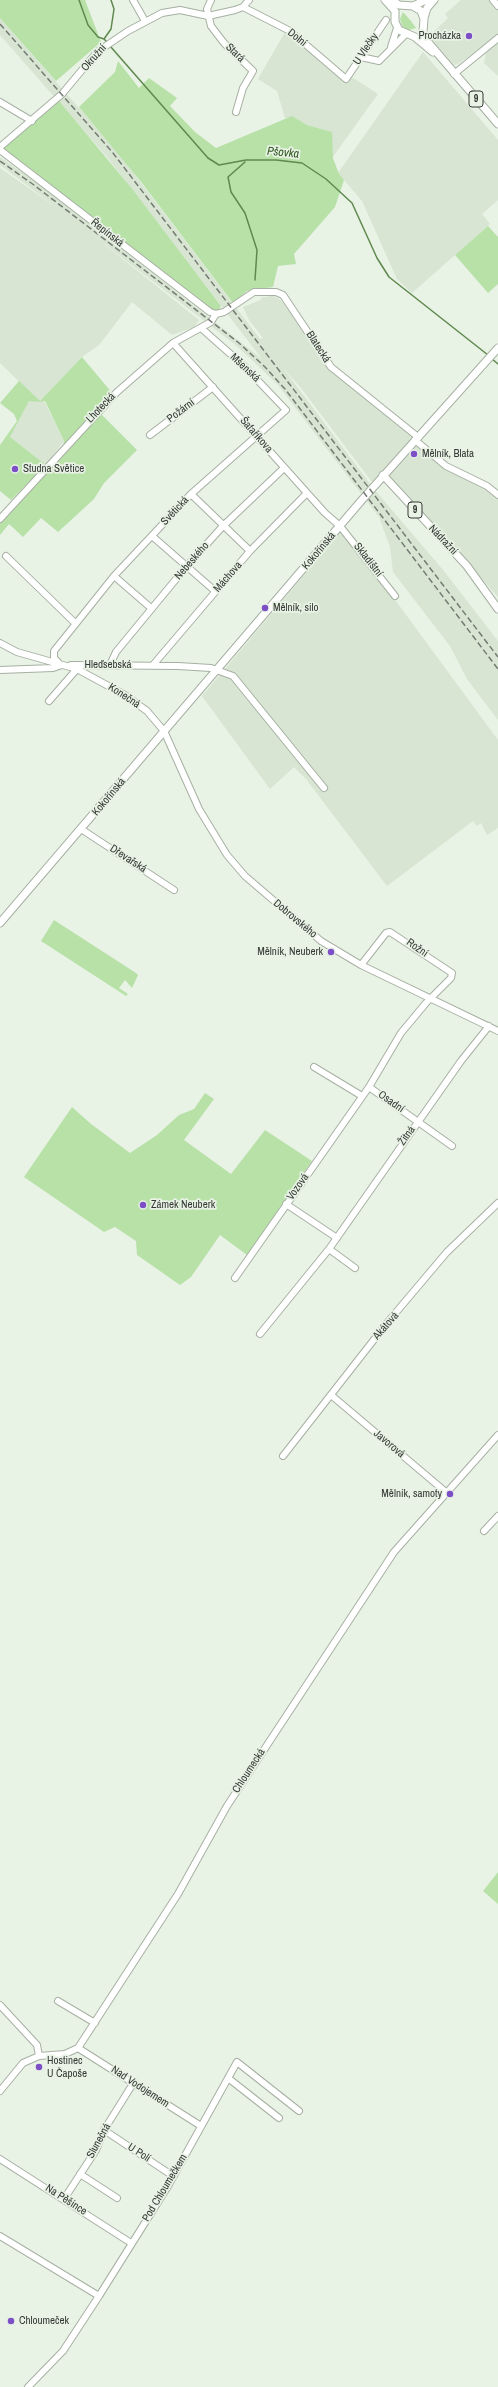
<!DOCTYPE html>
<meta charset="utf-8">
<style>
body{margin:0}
canvas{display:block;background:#e8f2e5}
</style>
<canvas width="498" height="2387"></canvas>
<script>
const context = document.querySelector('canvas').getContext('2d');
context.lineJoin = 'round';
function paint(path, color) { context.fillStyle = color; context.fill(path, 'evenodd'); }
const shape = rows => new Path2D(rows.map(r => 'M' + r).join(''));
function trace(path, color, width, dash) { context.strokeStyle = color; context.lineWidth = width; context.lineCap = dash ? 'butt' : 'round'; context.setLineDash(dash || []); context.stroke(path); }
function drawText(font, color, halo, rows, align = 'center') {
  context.font = font + ' "Archivo Narrow",sans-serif'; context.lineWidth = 3.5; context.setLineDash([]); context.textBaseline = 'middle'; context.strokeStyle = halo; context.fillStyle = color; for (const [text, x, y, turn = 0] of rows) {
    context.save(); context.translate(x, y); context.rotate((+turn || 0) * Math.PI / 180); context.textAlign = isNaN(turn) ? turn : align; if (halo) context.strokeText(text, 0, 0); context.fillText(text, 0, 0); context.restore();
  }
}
paint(shape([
 [461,0,498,0,498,76,484,63,486,54,480,48,458,64,454,65,429,36,448,18,445,14],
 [0,18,116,150,260,339,263,338,249,320,243,307,261,300,262,297,268,297,267,295,272,295,281,300,330,368,412,434,445,466,485,486,498,499,498,597,384,471,372,482,301,388,283,368,374,489,444,571,498,641,498,720,467,679,450,646,393,572,390,547,379,517,278,385,237,346,90,233,199,320,194,327,172,335,132,302,99,345,82,357,40,401,44,401,64,441,46,465,10,437,29,401,39,401,0,363,0,168,60,210,0,165,0,157,36,182,262,359,107,157,0,35],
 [285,32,346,81,350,76,378,94,332,158,332,132,307,125,293,117,285,118,277,91,258,79],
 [423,52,498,140,498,200,482,214,490,224,412,293,397,279,362,201,338,173],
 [343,529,498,740,498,828,487,835,481,823,477,826,473,821,387,886,306,779,294,767,270,789,202,696]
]), '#d7e5d2');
paint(shape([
 [0,0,85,0,101,42,56,81,0,18],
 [403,12,411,21,416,28,409,30,403,28,400,19],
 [118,61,139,88,149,78,177,98,170,106,195,132,216,148,292,116,307,125,332,132,333,158,339,174,344,180,335,207,294,254,296,264,278,266,273,287,247,291,233,303,142,183,79,107,115,72],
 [59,101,133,190,221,306,219,310,213,310,205,304,2,149],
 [488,226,498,237,498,284,488,293,455,255],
 [82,357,113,394,63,445,64,441,45,401,39,402,29,401,10,437,46,465,11,500,0,491,0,445,17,421,14,414,0,403,19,381,40,401],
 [100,413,137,450,104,483,94,499,58,532,41,518,23,537,9,524,0,535,0,523,3,519],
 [54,920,136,973,138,975,132,988,125,980,119,988,128,994,126,996,41,941],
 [205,1093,214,1099,184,1140,231,1174,265,1130,312,1161,247,1255,220,1235,191,1277,180,1285,137,1255,136,1241,115,1227,104,1232,24,1177,72,1107,91,1124,130,1153,157,1135,179,1115,194,1109],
 [498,1872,498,1904,483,1891]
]), '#b8e1a8');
trace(shape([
 [79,0,88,25,98,37,104,39,108,43],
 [104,39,111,29,114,9,111,0],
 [110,46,208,158,219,165,246,160,276,160,302,163,326,179,352,203,377,258,389,277,488,355],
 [245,162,228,177,231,192,245,213,257,250,255,280],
 [492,359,498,364]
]), '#5f894e', 1.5);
const minor = shape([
 [133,0,145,21],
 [211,0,207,9,211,26,224,43,253,71,243,88,236,112],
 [493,0,498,6],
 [243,7,290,31,346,79,386,20],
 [391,47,397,28],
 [361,57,379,61,406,34],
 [454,74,498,38],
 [0,102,32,121],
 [0,147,62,94,97,52,128,31,162,13,180,10,208,16,235,10,243,7,249,0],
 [0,150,210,312,216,314,224,312,254,292,276,292,283,295,331,367,418,437],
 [173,343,325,513,340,526,395,596],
 [150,435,213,387],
 [415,440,446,466,487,486,498,495],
 [191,494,250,551],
 [0,519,117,392,173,343,211,322,216,314],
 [152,536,215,591],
 [6,556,75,623],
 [114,576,151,608],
 [0,643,17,652,77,669,125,695,147,711,164,731,199,809,227,855,245,876,321,941,361,965,498,1031],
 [58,662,54,658,54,651,114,576,191,494,286,410,244,366,201,328],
 [71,665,178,666,211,668,233,676,324,788],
 [110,665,116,652,186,567,223,526,284,468],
 [153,665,250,551,307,493],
 [0,670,53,668,62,665],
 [49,701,77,669],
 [81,829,174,890],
 [314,1067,362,1096],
 [369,1087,452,1146],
 [286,1204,337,1238],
 [355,1268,329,1249,461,1061,489,1026],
 [235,1278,369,1087,401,1033,426,1003,451,978,452,973,390,932,386,933,361,965],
 [260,1334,329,1249],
 [331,1395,447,1493],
 [283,1456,387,1323,447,1252,498,1203],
 [484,1531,498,1516],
 [58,2001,95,2023],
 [0,2005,37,2045,39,2056],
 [78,2048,201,2126],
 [228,2078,279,2118],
 [0,2091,23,2063,39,2056,65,2054,78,2048,178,1894,227,1806,394,1552,498,1435],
 [104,2130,173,2176],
 [0,2159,131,2243],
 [80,2174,117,2198],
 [64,2199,96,2150,104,2130,134,2082],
 [0,2236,99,2296,168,2186,237,2062,299,2111],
 [28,2387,63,2351,99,2296]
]);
const major = shape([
 [385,0,395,11,395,22,399,30,415,37,433,52],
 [392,0,399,5,413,6,421,11,424,19,423,32,427,41,498,124],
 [413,6,426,0],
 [424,18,427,8,434,0],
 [383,475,467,566,498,609],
 [0,923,361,501,498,348]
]);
trace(minor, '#a7b0a3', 8);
trace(major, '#a7b0a3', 9);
trace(minor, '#fff', 6);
trace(major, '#fff', 7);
trace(shape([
 [0,24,113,153,498,657],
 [0,161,34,185,239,343,265,367,285,389,498,669]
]), '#757b73', 1.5, [6, 3]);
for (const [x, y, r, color] of [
 [469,36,4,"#7d4fc7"],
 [414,454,4,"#7d4fc7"],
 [15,469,4,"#7d4fc7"],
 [265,608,4,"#7d4fc7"],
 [331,952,4,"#7d4fc7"],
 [143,1205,4,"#7d4fc7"],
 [450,1494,4,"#7d4fc7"],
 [39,2067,4,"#7d4fc7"],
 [11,2321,4,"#7d4fc7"]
]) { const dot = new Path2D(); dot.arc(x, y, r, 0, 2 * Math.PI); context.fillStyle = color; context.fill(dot); trace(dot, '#e8f2e5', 1.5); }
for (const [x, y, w] of [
 [476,99,14],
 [415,510,14]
]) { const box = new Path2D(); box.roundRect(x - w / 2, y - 8, w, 16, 3); context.fillStyle = '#e8f2e5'; context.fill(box); trace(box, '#363a35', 1); }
drawText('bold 10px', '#363a35', null, [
 ["9",476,99],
 ["9",415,510]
]);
drawText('11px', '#363a35', '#e8f2e5', [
 ["Procházka",461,36,"right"],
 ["Mělník, Blata",422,454],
 ["Studna Světice",23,469],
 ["Mělník, silo",273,608],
 ["Mělník, Neuberk",323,952,"right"],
 ["Zámek Neuberk",151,1205],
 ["Mělník, samoty",442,1494,"right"],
 ["Hostinec",47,2061],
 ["U Čapoše",47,2074],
 ["Chloumeček",19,2321]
], 'left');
drawText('11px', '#363a35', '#e8f2e5', [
 ["Dolní",297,38,38],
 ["U Vlečky",366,49,-56],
 ["Stará",235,53,44],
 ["Okružní",94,58,-48],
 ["Řepínská",107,233,38],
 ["Blatecká",318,347,57],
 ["Mšenská",245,368,43],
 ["Lhotecká",101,408,-46],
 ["Požární",181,411,-37],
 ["Šafaříkova",256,435,49],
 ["Světická",175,511,-47],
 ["Nádražní",443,540,47],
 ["Kokořínská",319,551,-50],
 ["Skladištní",368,560,52],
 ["Nebeského",192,561,-49],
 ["Máchova",228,577,-49],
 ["Hleďsebská",108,665],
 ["Konečná",124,696,33],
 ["Kokořínská",109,797,-50],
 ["Dřevařská",128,859,33],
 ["Dobrovského",295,919,40],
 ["Rožní",417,948,35],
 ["Osadní",391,1102,35],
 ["Žitná",407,1136,-55],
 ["Vozová",298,1187,-55],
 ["Akátová",386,1326,-49],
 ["Javorová",389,1444,40],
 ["Chloumecká",249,1771,-57],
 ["Nad Vodojemem",140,2087,33],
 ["Slunečná",99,2141,-61],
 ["U Polí",139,2153,33],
 ["Pod Chloumečkem",165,2188,-59],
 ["Na Pěšince",66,2200,33]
]);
drawText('italic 12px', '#2e551c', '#e8f2e5', [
 ["Pšovka",283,153,5]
]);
</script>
